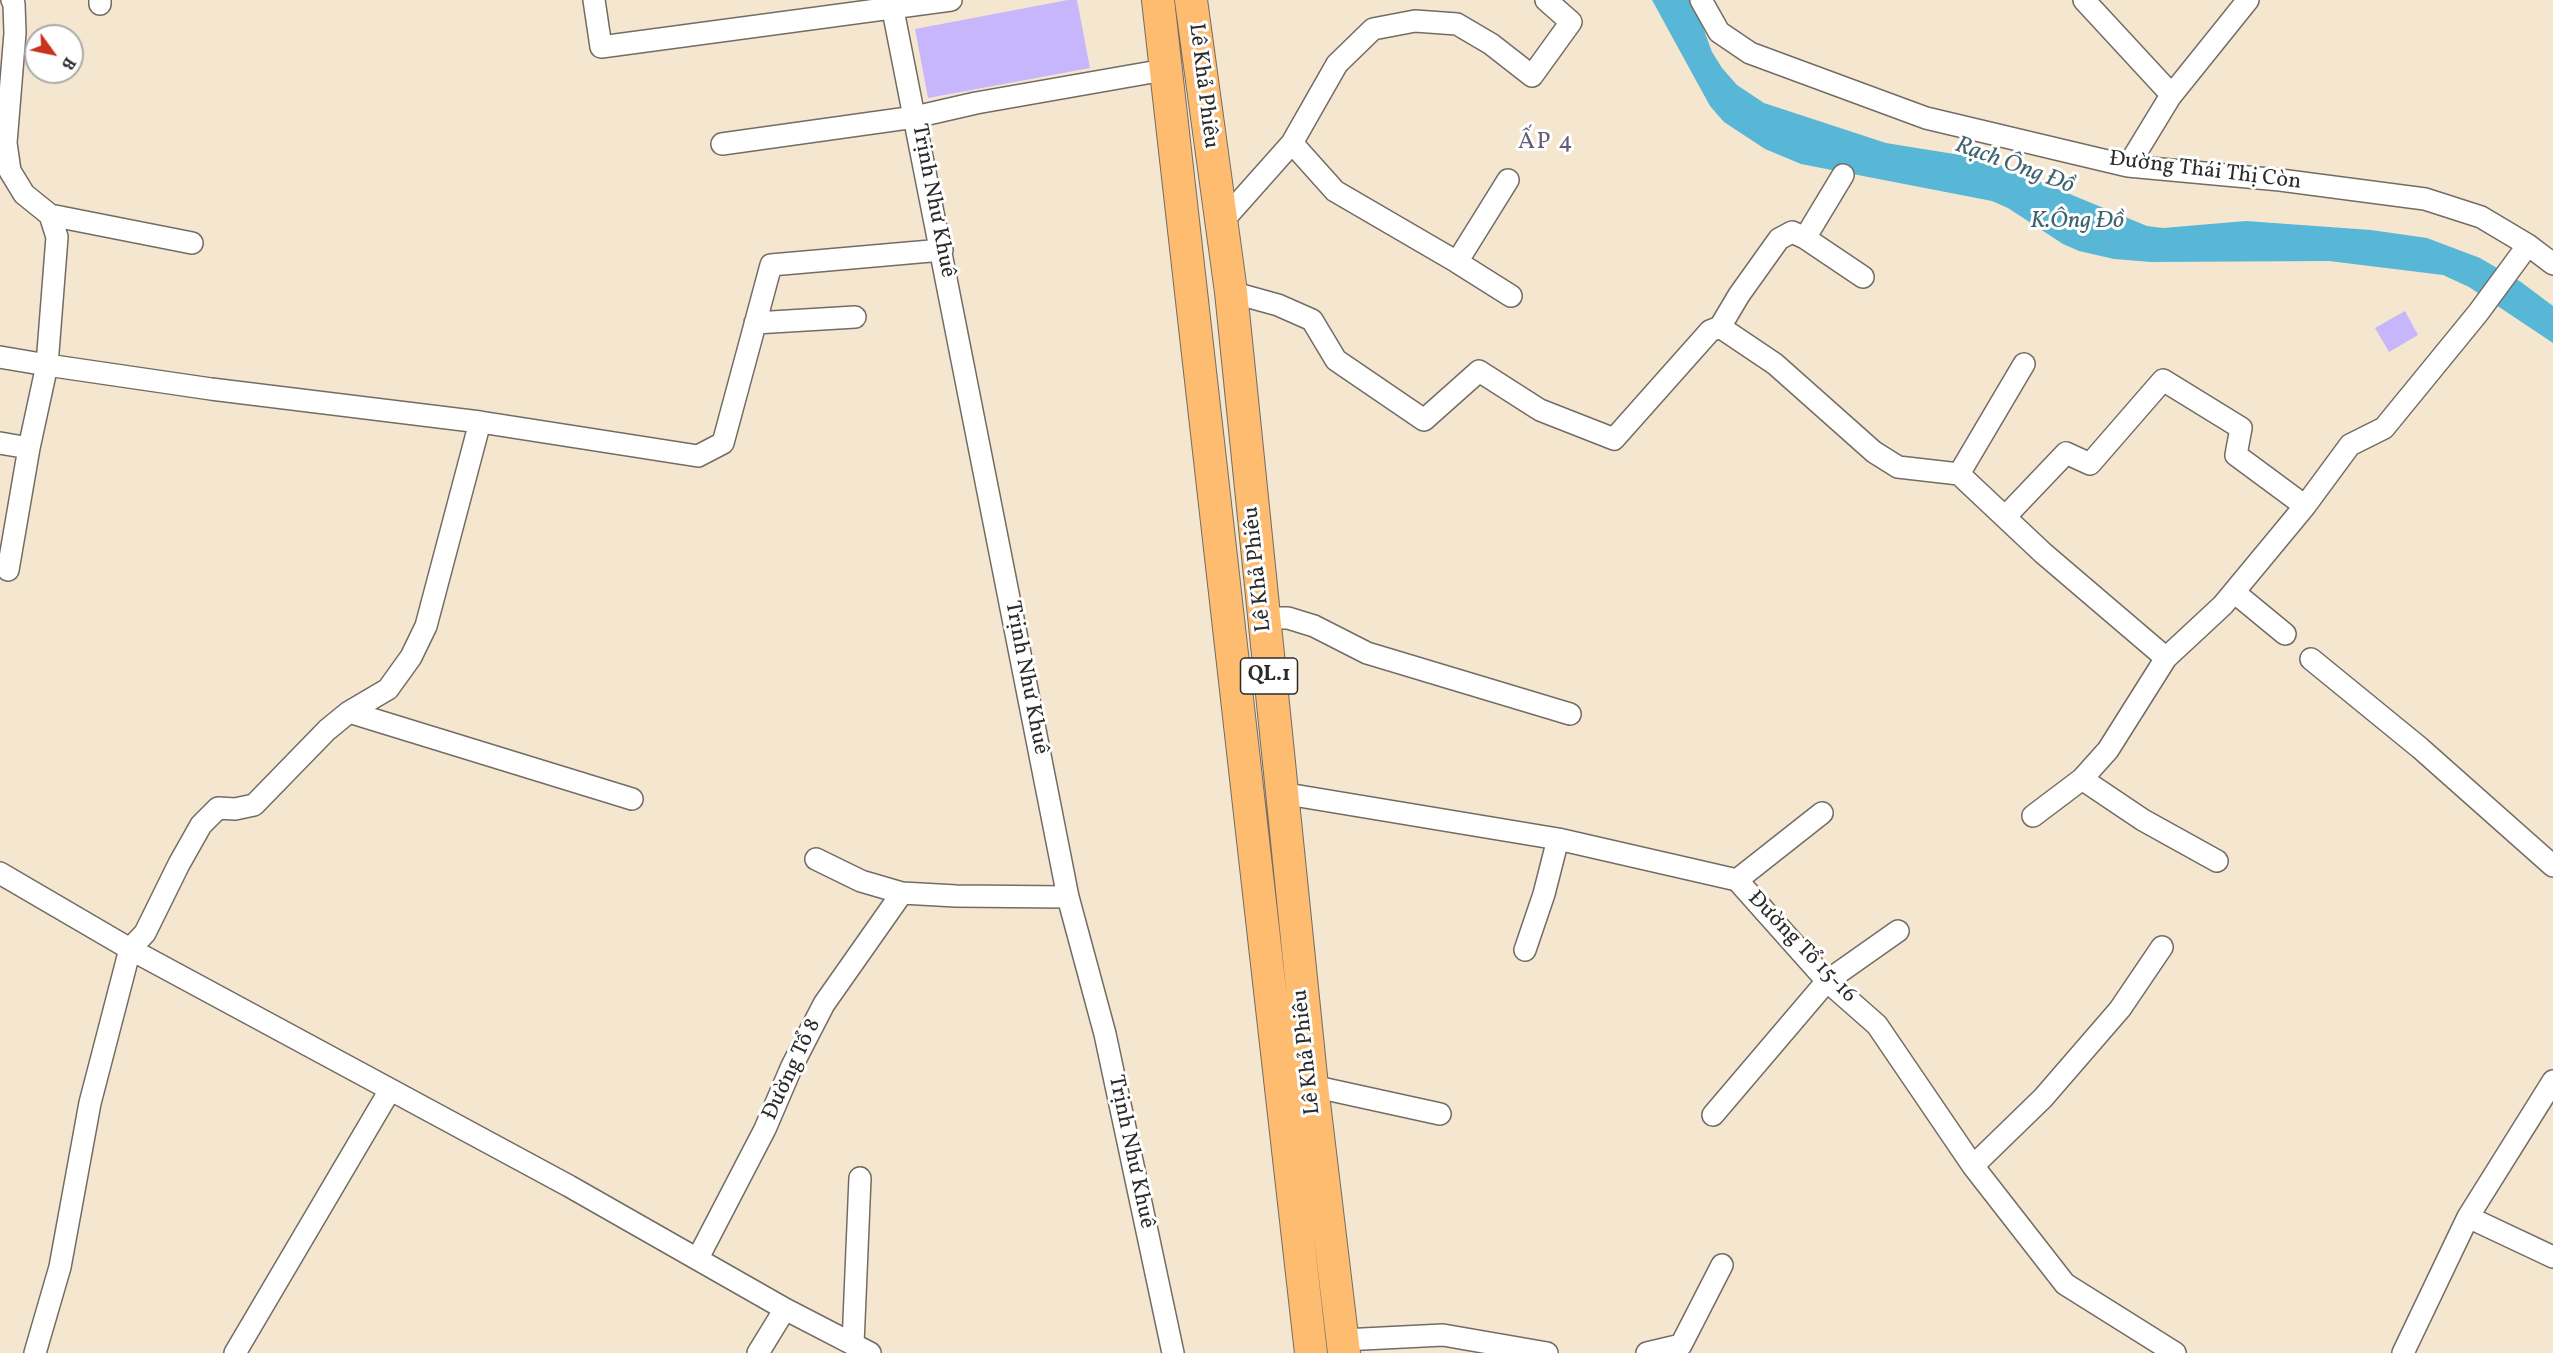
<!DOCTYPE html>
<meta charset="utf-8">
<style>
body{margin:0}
#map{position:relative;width:2553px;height:1353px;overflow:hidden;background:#f5e6cf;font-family:Vollkorn,serif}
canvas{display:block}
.north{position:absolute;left:24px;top:24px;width:60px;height:60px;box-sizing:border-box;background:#fff;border:2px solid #aaa;border-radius:50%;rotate:123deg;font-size:16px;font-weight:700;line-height:24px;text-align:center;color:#2b2b2b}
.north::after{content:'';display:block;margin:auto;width:21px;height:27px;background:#c8321e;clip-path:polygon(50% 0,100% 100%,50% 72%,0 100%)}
</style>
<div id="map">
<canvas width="2553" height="1353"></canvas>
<div class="north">B</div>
</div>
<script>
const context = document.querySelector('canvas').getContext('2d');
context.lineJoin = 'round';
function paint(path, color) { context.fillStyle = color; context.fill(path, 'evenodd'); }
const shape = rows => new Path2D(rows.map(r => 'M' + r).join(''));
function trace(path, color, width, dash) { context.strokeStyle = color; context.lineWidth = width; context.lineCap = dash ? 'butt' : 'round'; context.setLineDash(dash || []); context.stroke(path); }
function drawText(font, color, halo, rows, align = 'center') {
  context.font = font + ' Vollkorn,serif'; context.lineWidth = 6; context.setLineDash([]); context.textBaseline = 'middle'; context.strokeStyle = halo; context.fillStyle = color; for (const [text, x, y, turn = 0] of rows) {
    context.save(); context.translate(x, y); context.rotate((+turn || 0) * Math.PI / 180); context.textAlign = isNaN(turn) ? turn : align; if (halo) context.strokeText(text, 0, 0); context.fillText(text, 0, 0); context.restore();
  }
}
paint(shape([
 [1652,0,1693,0,1712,52,1722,68,1737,85,1764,103,1886,143,1985,159,2147,226,2163,228,2246,221,2371,230,2427,238,2480,258,2521,282,2553,306,2553,343,2469,287,2443,275,2329,261,2151,262,2114,259,2079,251,2063,244,2008,208,1992,201,1801,164,1765,149,1724,122,1710,106]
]), '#58b7d6');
paint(shape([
 [1068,0,1077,0,1090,68,928,98,915,29],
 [2405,311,2418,335,2389,352,2375,328]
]), '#c8b6fd');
const minor = shape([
 [12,0,14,4,15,33,6,143,10,171,24,194,50,215,57,237,47,365,211,389,480,422,698,456,723,443,771,265,942,250],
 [594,0,601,47,951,0],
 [891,0,1068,897,1105,1034,1173,1353],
 [1701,0,1719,32,1750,53,1926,118,2128,166,2280,180,2425,199,2481,217,2528,245,2553,264],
 [2084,0,2169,92,2170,97,2128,166],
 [100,4,100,0],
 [2170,97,2248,0],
 [1292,143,1335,191,1457,262,1511,296],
 [722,144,915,117,976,103,1164,70],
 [50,215,192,243],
 [1220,224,1292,143,1337,64,1373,29,1415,21,1457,24,1491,44,1532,76,1571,22,1546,0],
 [1805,238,1843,175],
 [1457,262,1508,180],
 [1231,292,1278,305,1312,320,1336,360,1424,420,1479,371,1540,410,1614,439,1710,331,1720,327,1775,364,1874,452,1898,467,1959,474,2043,553,2166,658],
 [755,323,855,317],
 [1720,327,1739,295,1779,239,1792,232,1805,238,1863,277],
 [0,357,47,365,29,448,8,570],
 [0,443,29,448],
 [1959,474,2024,364],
 [2005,517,2066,453,2090,464,2163,380,2241,428,2236,455,2305,506],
 [2234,592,2285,634],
 [1264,618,1288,618,1314,626,1367,653,1570,714],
 [2311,659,2420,748,2553,866],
 [349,712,632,799],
 [2082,779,2143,820,2217,861],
 [1281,793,1558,839,1737,880,1827,981,1877,1025,1973,1166,2065,1284,2175,1353],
 [2033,816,2082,779,2108,750,2166,658,2223,605,2305,506,2350,445,2384,428,2478,313,2528,245],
 [816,859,861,881,902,893,956,896,1068,897],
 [0,873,130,949,569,1186,785,1309,870,1353],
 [1737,880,1822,813],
 [1525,950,1544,894,1558,839],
 [1312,1086,1440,1114],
 [1713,1115,1827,981,1898,931],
 [1973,1166,2043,1098,2120,1009,2162,947],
 [2468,1217,2553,1257],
 [698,1258,765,1129,792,1066,824,1004,902,893],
 [1343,1340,1443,1335,1547,1353],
 [853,1344,860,1178],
 [35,1353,60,1267,90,1103,130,949,145,933,179,864,201,825,218,808,235,809,254,805,327,730,349,712,388,689,411,657,426,626,480,422],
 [235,1353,390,1090],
 [758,1353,785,1309],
 [1647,1353,1681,1345,1722,1265],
 [2403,1353,2468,1217,2553,1081]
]);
const highway = shape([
 [1158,0,1311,1353],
 [1191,0,1231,292,1312,1086,1344,1353]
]);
trace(minor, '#726c64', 24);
trace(highway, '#726c64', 34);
trace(minor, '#fff', 21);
trace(highway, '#fdbc70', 32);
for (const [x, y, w] of [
 [1269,676,57]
]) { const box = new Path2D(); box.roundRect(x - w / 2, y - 18, w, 36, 4.5); context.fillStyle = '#fff'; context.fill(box); trace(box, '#2b2b2b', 1.5); }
drawText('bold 21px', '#2b2b2b', null, [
 ["QL.1",1269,676]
]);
drawText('22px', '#2b2b2b', '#fff', [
 ["Lê Khả Phiêu",1202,86,83],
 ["Đường Thái Thị Còn",2205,172,7],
 ["Trịnh Như Khuê",932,201,79],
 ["Lê Khả Phiêu",1259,569,-96],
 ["Trịnh Như Khuê",1025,678,79],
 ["Đường Tổ 15-16",1801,948,46],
 ["Lê Khả Phiêu",1308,1052,-96],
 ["Đường Tổ 8",793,1070,-65],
 ["Trịnh Như Khuê",1130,1152,78]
]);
context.letterSpacing = '1.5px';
drawText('24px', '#625c74', '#fff', [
 ["ẤP 4",1546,144]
]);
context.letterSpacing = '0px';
drawText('italic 24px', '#3d636f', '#fff', [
 ["Rạch Ông Đồ",2014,167,20],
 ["K.Ông Đồ",2077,223]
]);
</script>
